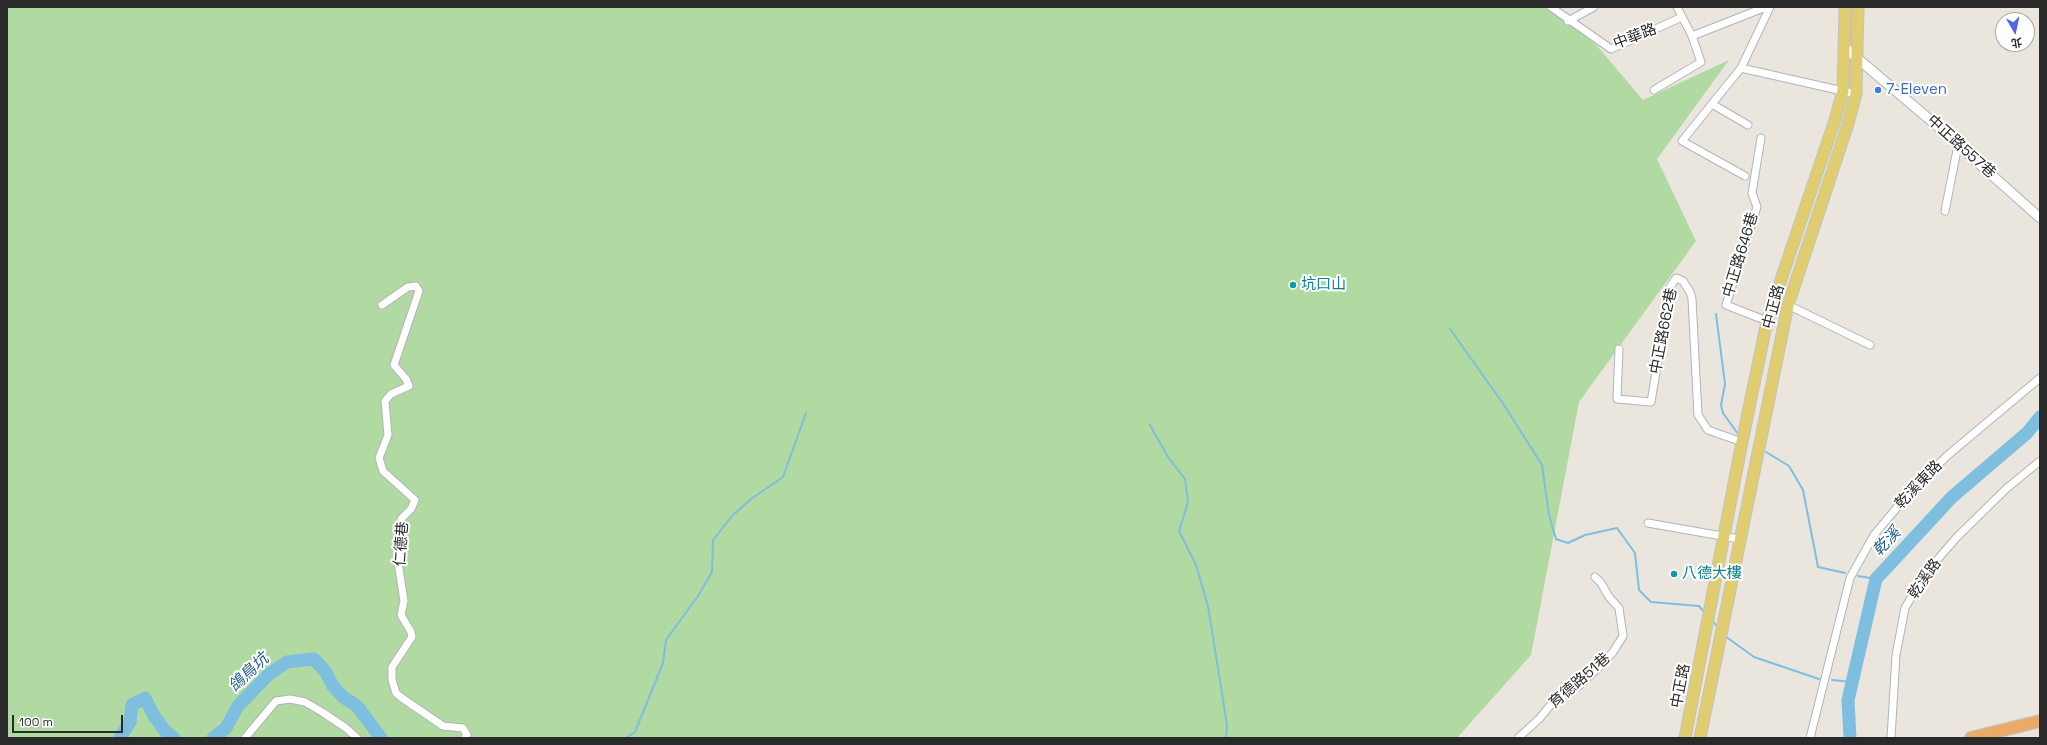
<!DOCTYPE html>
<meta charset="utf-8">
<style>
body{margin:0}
#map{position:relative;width:2047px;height:745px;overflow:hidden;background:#eae6de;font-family:"Space Grotesk","Noto Sans TC",sans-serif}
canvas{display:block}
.frame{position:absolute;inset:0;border:8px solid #2a2a2a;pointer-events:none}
.north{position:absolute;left:1995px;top:12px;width:40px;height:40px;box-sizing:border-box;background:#fff;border:1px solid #aaa;border-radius:50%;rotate:171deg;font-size:11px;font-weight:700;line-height:16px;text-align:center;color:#2a2a2a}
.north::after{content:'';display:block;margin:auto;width:14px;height:18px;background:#5263e3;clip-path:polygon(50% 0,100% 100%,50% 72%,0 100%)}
.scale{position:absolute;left:12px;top:715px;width:111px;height:18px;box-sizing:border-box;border:2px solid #2a2a2a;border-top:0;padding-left:5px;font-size:12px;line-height:14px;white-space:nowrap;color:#2a2a2a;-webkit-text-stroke:3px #fff;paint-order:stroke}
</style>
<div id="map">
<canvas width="2047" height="745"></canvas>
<div class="frame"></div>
<div class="north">北</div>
<div class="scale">100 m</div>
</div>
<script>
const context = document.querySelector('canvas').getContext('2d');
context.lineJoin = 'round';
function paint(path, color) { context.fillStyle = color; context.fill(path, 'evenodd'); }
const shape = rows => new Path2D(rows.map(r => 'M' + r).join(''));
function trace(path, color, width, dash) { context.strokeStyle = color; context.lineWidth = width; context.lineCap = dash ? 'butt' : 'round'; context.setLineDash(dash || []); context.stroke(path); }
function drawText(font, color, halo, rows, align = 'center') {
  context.font = font + ' "Space Grotesk","Noto Sans TC",sans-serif'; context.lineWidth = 4; context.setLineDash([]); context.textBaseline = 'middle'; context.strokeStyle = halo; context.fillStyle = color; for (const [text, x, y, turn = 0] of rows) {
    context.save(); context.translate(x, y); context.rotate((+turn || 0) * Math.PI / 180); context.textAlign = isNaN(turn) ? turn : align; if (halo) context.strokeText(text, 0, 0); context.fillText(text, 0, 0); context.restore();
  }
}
paint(shape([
 [7,7,1556,7,1592,40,1643,100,1729,60,1657,159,1696,241,1579,402,1531,655,1457,738,7,738]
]), '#b0daa1');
trace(shape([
 [1716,314,1725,384,1721,405,1723,413,1738,434],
 [1450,329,1504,405,1542,465,1549,515,1556,539,1568,543,1585,535,1617,528,1635,553,1639,590,1651,602,1699,606,1705,613],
 [1150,425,1168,457,1185,479,1188,502,1179,531,1196,565,1208,606,1227,725,1226,738],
 [1766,452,1789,466,1803,490,1818,567,1845,573],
 [1858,576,1876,579],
 [1712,620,1718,628],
 [1725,636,1754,657,1819,679],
 [1832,680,1852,682],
 [626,738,635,732,663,663,666,640,698,596,712,572,713,540,732,516,751,499,783,477,806,413]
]), '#7ebedf', 2);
trace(shape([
 [120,738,130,722,132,705,145,698,154,716,166,732,174,738],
 [213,738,226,728,238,706,268,675,287,662,314,659,325,671,333,686,343,697,357,706,381,738],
 [1850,738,1848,700,1876,579,1952,497,2027,433,2040,417]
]), '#7ebedf', 13);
const street = shape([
 [1551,7,1611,49,1682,17],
 [1568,21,1594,7],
 [1692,36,1766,7],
 [1741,68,1856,94],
 [1654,90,1701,62,1692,36,1677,7],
 [1712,104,1748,125],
 [1761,138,1752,193,1757,207,1726,305,1767,321],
 [1745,176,1682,141,1741,68,1770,7],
 [1945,211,1958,145],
 [382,305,408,287,416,286,419,291,394,365,406,379,409,386,391,394,385,401,388,435,379,458,383,471,415,500,411,509,401,519,401,537,398,562,404,601,401,615,411,632,412,637,392,667,392,680,396,693,402,698,443,726,463,728,467,735,465,738],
 [1788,305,1870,345],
 [1619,349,1617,399,1651,402,1670,287,1676,278,1683,281,1690,292,1692,299,1698,415,1708,430,1742,442],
 [1648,523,1739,539],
 [245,738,276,701,290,699,305,702,322,712,346,728,357,738],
 [1518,738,1539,719,1554,701,1580,685,1599,667,1613,652,1623,636,1619,608,1609,597,1601,583,1595,577],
 [1810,738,1850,578,1874,535,1910,492,1948,455,2040,378],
 [1891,738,1896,655,1905,608,1924,575,1957,537,2007,488,2040,461]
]);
const secondary = shape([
 [1844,47,1929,119,2040,218]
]);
const primary = shape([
 [1685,738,1742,442,1767,321,1835,120,1843,91,1845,7],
 [1700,738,1788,305,1848,124,1856,94,1858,7]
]);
const highway = shape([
 [1971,738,2040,721]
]);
trace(street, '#b2b3bc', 9);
trace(secondary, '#b2b3bc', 11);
trace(primary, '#c3c3c3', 13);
trace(highway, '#c3c3c3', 14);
trace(street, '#fff', 7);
trace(secondary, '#fff', 9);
trace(primary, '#dfcd6f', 11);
trace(highway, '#eaab6a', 12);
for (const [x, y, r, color] of [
 [1878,90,4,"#3f7fe0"],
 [1293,285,4,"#0f9aa8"],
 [1674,574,4,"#0f9aa8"]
]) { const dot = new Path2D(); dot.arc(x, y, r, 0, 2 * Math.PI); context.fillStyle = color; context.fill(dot); trace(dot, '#fff', 1.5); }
drawText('15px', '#2a2a2a', '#fff', [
 ["中華路",1635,37,-21],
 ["中正路557巷",1961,147,42],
 ["中正路646巷",1741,255,-73],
 ["中正路",1774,307,-75],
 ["中正路662巷",1664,331,-79],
 ["乾溪東路",1919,485,-46],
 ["仁德巷",402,544,-86],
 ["乾溪路",1925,579,-55],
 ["育德路51巷",1580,681,-41],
 ["中正路",1681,686,-79]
]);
drawText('15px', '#366cbe', '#fff', [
 ["7-Eleven",1886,90]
], 'left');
drawText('15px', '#0d838f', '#fff', [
 ["坑口山",1301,285],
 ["八德大樓",1682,574]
], 'left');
drawText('italic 16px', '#1e5d8a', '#fff', [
 ["乾溪",1887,542,-47],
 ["鴿鳥坑",249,673,-43]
]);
</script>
